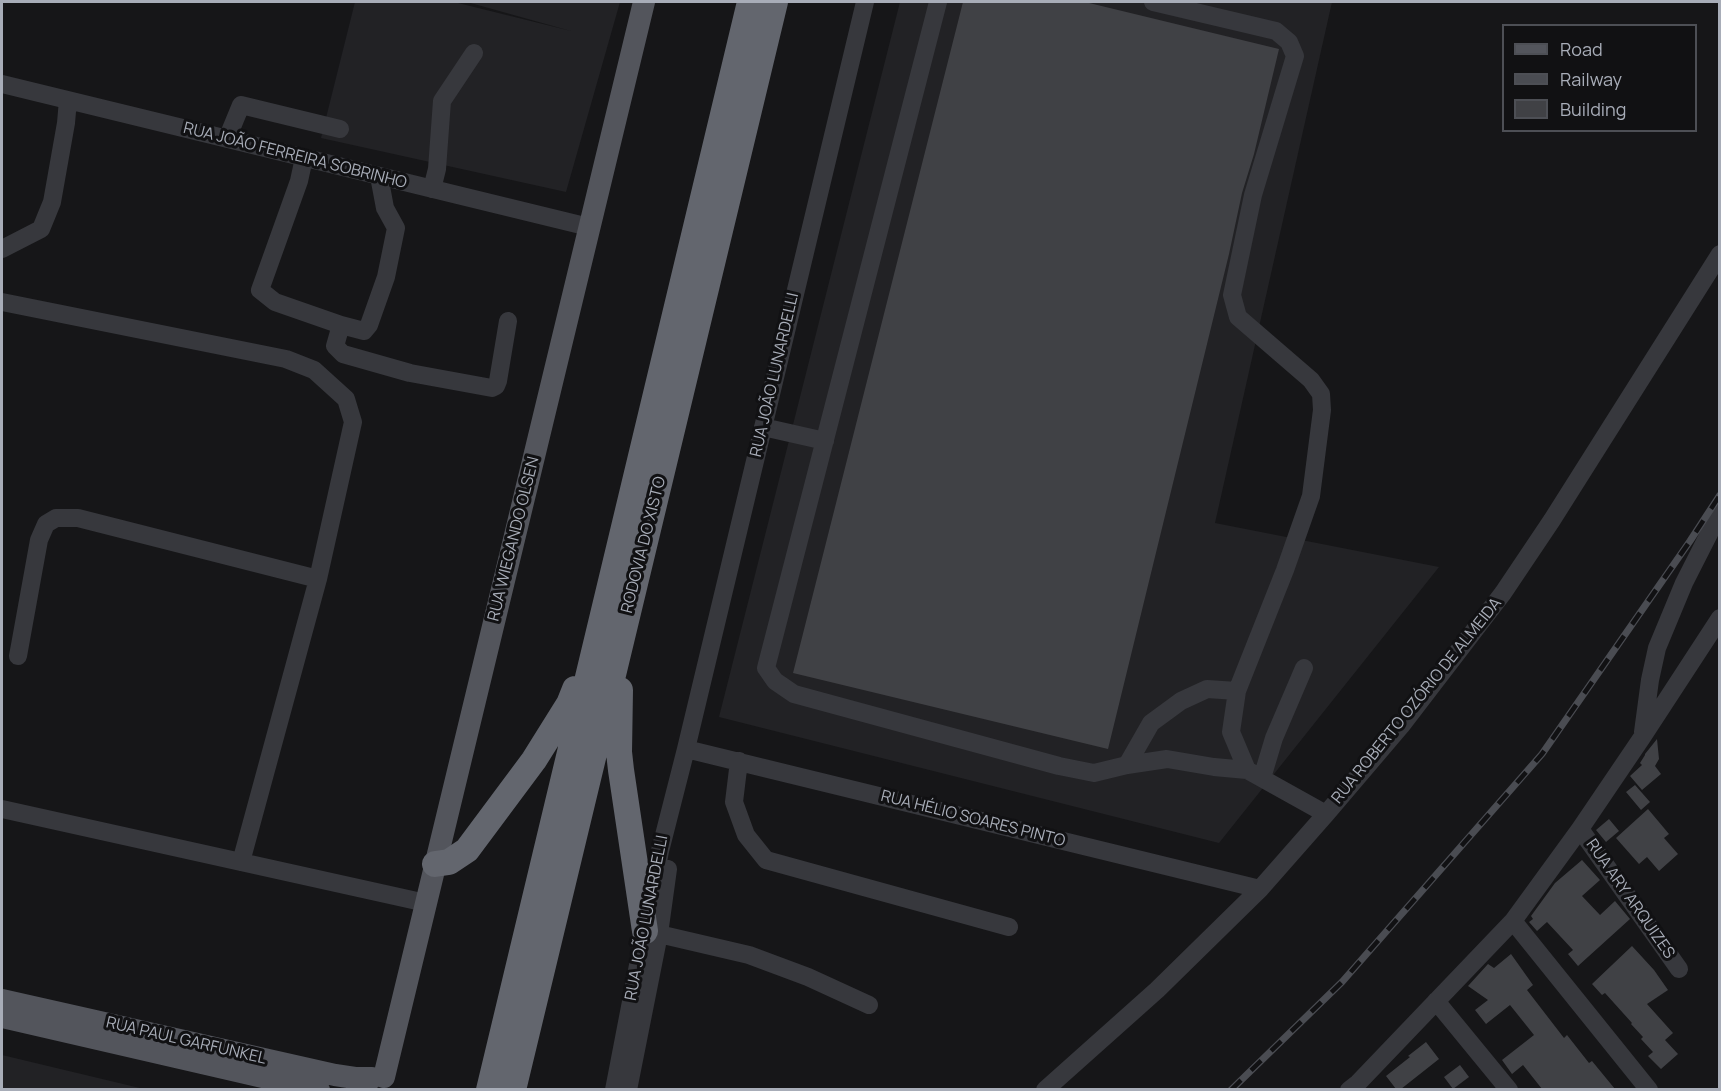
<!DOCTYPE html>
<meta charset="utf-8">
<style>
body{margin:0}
#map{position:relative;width:1721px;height:1091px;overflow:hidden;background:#161618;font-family:Manrope,sans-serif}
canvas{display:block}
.frame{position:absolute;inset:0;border:3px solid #a8adb8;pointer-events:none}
.legend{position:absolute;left:1502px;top:24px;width:195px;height:108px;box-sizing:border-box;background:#111113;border:2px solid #4d4f55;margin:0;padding:8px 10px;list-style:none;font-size:18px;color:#a8adb8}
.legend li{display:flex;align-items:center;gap:12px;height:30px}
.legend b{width:30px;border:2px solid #4d4f55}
</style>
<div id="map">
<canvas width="1721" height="1091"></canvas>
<div class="frame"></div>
<ul class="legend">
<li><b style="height:8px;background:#53555c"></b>Road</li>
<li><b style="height:8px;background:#4a4c52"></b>Railway</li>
<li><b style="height:16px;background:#404145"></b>Building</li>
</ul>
</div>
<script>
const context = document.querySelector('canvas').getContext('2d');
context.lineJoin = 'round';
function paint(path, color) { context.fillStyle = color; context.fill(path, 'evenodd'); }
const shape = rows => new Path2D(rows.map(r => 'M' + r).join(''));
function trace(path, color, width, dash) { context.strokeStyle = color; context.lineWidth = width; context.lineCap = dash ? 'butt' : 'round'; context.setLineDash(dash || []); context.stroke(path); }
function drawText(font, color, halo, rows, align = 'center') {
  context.font = font + ' Manrope,sans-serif'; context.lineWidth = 6; context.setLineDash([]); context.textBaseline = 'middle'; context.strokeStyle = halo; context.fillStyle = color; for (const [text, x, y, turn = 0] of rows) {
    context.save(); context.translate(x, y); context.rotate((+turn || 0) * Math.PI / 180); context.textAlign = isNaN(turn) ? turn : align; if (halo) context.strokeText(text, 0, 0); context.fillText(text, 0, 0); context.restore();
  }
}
paint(shape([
 [355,2,454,2,571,31,467,2,620,2,566,192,321,138],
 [900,2,1332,2,1215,523,1439,567,1219,843,719,717],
 [2,1055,144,1089,2,1089]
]), '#222225');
paint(shape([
 [963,2,1085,2,1279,49,1254,154,1242,193,1229,254,1108,749,793,673],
 [1657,739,1659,759,1655,766,1661,774,1642,790,1630,776,1642,765,1640,763,1645,755,1645,754],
 [1635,785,1650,802,1641,810,1626,792],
 [1648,809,1669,834,1664,838,1678,854,1659,871,1647,857,1639,864,1616,838],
 [1609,819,1619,831,1606,842,1596,830],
 [1582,860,1600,880,1582,896,1600,915,1615,901,1630,919,1578,966,1568,954,1573,950,1547,922,1537,931,1529,922,1533,919,1531,916,1555,883],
 [1632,946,1654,970,1668,990,1647,1004,1673,1033,1665,1040,1678,1054,1661,1069,1648,1056,1653,1052,1641,1039,1643,1037,1631,1024,1632,1023,1605,993,1602,995,1592,984],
 [1511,954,1533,985,1527,990,1564,1038,1567,1035,1589,1063,1592,1061,1615,1089,1542,1089,1523,1065,1512,1074,1502,1060,1534,1035,1510,1005,1486,1024,1475,1010,1488,1000,1468,986,1488,964,1494,968],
 [1426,1042,1439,1059,1401,1089,1396,1089,1386,1076,1410,1057,1408,1056],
 [1460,1065,1469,1077,1453,1089,1444,1077]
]), '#404145');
trace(shape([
 [938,2,766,668,775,681,794,694,1059,766,1094,773,1127,765,1167,759,1214,767,1247,770,1326,814],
 [1153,2,1276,31,1289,42,1295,56,1253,195,1232,295,1238,317,1311,380,1321,394,1322,410,1311,496,1285,570,1237,691,1231,732,1247,770],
 [2,84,589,227],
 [227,139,241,105,340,129],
 [304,158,299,181,260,290,275,302,341,325,364,331,369,325,386,277,396,228,385,208,379,176],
 [432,189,437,169,442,101,474,53],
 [2,249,41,229,52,202,66,123,68,100],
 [2,302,286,359,314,370,346,399,353,422,318,579,241,862],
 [341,325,335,346,343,354,410,373,492,388,496,386,498,381,508,321],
 [763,427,825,441],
 [18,656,39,540,46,524,56,518,78,518,318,579],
 [1643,732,1650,680,1657,648,1684,583,1720,512],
 [686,749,1260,889],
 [739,761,734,802,746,835,766,860,1009,927],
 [1127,765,1151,723,1181,701,1207,689,1237,691],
 [1262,778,1274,738,1304,668],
 [2,809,426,903],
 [1580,829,1679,969],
 [1513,921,1649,1090],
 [646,931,749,955,808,977,869,1005],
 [1436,1001,1509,1090],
 [614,1090,660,851,686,749,865,2],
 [628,1090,659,934,668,869],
 [1045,1090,1157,990,1260,889,1326,814,1401,726,1503,593,1552,520,1720,254],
 [1349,1090,1358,1083,1513,921,1580,829,1643,736,1720,618]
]), '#37383d', 18);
trace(shape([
 [2,1000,335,1075,355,1078,372,1078],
 [2,1017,319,1090],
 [384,1077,644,2]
]), '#53555c', 22);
trace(shape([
 [620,690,619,752,621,770,645,931],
 [435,864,449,862,467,850,534,760,569,704,575,689],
 [489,1090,750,2],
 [513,1090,775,2]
]), '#63666e', 26);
const rail = shape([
 [1231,1090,1342,982,1542,754,1690,541,1720,495]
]);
trace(rail, '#4a4c52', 7);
trace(rail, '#111113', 4.5, [14]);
drawText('16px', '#a8adb8', '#111113', [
 ["RUA JOÃO FERREIRA SOBRINHO",295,156,14],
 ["RUA JOÃO LUNARDELLI",775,375,-77],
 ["RUA WIEGANDO OLSEN",514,539,-76],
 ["RODOVIA DO XISTO",644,545,-76],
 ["RUA ROBERTO OZÓRIO DE ALMEIDA",1417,701,-51],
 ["RUA HÉLIO SOARES PINTO",973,819,14],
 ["RUA ARY ARQUIZES",1630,899,55],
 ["RUA JOÃO LUNARDELLI",647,918,-79],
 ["RUA PAUL GARFUNKEL",186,1041,13]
]);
</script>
